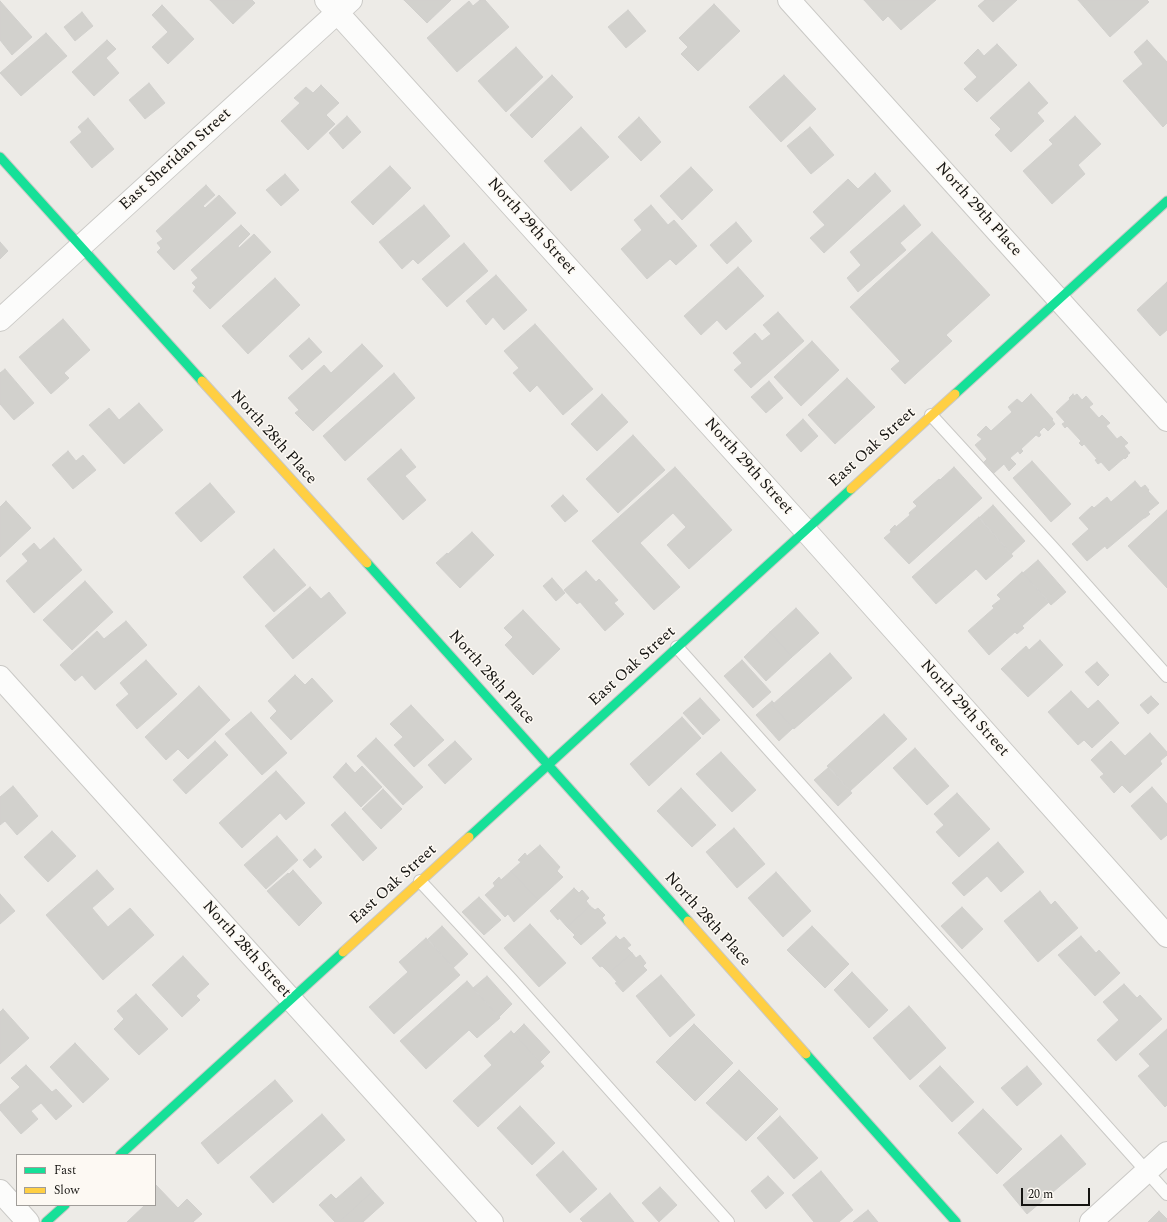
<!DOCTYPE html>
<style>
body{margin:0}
#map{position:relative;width:1167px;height:1222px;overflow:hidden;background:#edebe7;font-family:Spectral,serif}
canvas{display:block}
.legend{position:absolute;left:16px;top:1154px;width:140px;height:52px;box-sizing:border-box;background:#fdf9f3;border:1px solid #a09d99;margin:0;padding:5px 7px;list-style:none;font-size:12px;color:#151411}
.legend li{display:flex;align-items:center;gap:8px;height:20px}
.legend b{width:20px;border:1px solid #a09d99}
.scale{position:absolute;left:1021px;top:1188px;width:69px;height:18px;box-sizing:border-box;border:2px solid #151411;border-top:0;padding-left:5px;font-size:12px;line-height:14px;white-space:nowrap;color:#151411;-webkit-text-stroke:3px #fdf9f3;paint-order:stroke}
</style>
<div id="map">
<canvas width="1167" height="1222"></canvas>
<ul class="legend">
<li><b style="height:5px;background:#16e098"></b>Fast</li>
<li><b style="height:5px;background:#ffcf43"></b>Slow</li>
</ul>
<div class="scale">20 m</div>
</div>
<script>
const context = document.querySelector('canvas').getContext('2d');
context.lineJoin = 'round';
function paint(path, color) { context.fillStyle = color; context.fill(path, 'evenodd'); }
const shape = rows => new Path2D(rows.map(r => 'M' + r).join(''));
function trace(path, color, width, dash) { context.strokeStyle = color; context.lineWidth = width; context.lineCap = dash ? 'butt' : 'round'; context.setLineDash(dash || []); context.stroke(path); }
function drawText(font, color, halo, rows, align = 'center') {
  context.font = font + ' Spectral,serif'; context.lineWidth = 3; context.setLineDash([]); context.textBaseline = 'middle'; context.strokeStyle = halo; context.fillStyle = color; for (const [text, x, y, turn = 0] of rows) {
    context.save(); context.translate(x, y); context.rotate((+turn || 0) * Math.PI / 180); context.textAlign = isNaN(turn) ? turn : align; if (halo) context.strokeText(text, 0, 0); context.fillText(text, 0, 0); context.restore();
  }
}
const building = shape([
 [210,0,252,0,255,3,233,24,210,0],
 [404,0,451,0,427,23,404,0],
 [480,0,485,0,509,27,457,72,427,38,469,1,473,6,480,0],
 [864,0,936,0,901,30,888,16,883,21,864,0],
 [985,0,1017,0,993,22,978,6,985,0],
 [1078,0,1147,0,1149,2,1110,37,1078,0],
 [0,1,32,37,12,55,0,40,0,1],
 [714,4,740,31,698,71,681,54,688,47,679,38,714,4],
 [162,5,194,39,168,64,152,47,168,32,152,15,162,5],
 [628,10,646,31,626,48,608,27,628,10],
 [82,12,93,26,75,41,64,27,82,12],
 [46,33,67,56,21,96,0,73,46,33],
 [107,40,116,49,106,58,119,73,94,96,72,72,107,40],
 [1147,40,1167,62,1167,123,1163,127,1123,81,1143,64,1134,52,1147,40],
 [997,44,1017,65,977,102,964,89,977,77,964,63,978,49,984,56,997,44],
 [516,47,543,77,506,112,478,81,516,47],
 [552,75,573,97,532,138,510,115,552,75],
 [784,75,816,109,781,142,749,107,784,75],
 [1029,82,1048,103,1037,113,1044,121,1011,152,995,135,1001,129,990,118,1029,82],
 [149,83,165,103,145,119,129,100,149,83],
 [321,85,339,103,326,115,335,124,308,150,281,121,300,103,294,98,306,87,313,93,321,85],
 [347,116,361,132,343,149,329,133,347,116],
 [1075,116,1101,144,1078,165,1085,174,1052,204,1023,171,1053,144,1049,140,1075,116],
 [639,117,661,142,641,161,618,137,639,117],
 [88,118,114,149,92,168,70,142,82,132,78,127,88,118],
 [581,127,609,157,571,191,544,161,581,127],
 [810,127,834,155,811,174,787,146,810,127],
 [390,166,411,188,373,225,351,202,390,166],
 [691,167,713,190,682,220,660,196,691,167],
 [875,173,891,191,824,253,810,238,825,225,813,212,848,179,858,189,875,173],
 [285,174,299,190,281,206,266,190,285,174],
 [206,185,215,195,203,206,205,208,219,195,236,213,174,270,157,252,161,248,157,243,163,239,156,231,206,185],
 [424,205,450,236,418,264,413,259,402,269,379,242,424,205],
 [651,205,668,225,674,220,697,246,676,265,670,259,647,279,621,249,642,230,634,220,651,205],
 [904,205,921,225,900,243,906,250,858,292,847,278,861,265,850,252,904,205],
 [736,222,752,241,727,264,710,245,736,222],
 [241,225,250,234,238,246,239,248,254,234,271,252,210,309,193,291,196,287,192,283,198,278,191,270,241,225],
 [932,232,990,295,946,335,952,341,905,384,891,369,900,361,850,307,932,232],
 [0,242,8,251,0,259,0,242],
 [464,243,488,271,447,307,422,279,464,243],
 [738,267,764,296,726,330,717,320,701,335,684,316,738,267],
 [496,275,527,310,504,330,493,317,486,325,466,301,496,275],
 [275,278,300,305,248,354,222,326,275,278],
 [1167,282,1167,330,1160,336,1137,310,1167,282],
 [778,312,804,341,751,388,734,370,742,363,733,353,755,333,762,341,771,334,763,325,778,312],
 [63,319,90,350,64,373,69,378,51,394,19,357,63,319],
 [535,324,593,389,563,415,537,385,530,392,513,373,519,368,504,351,535,324],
 [309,338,322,352,302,370,289,356,309,338],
 [812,341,839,370,801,406,774,377,812,341],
 [362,344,383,366,313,431,295,413,299,410,288,398,324,365,331,373,362,344],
 [5,369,34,403,14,420,0,404,0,373,5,369],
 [394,373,415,398,345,461,323,436,394,373],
 [847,378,875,407,835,444,808,415,847,378],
 [769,381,783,398,766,413,751,397,769,381],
 [602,394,628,422,597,451,571,424,602,394],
 [1031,394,1053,419,1052,420,1055,424,1048,431,1044,427,1039,432,1041,435,1039,437,1036,435,1021,449,1023,451,1020,454,1018,451,1010,458,1016,464,1009,471,1004,464,994,473,984,462,987,459,975,445,982,439,977,435,986,426,991,431,1012,412,1008,407,1017,399,1022,403,1031,394],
 [1073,394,1074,396,1077,394,1082,400,1086,396,1093,404,1089,407,1099,418,1102,415,1110,423,1106,426,1117,439,1121,436,1128,443,1124,446,1130,453,1127,455,1128,456,1125,459,1124,458,1109,471,1101,462,1098,464,1095,460,1097,459,1084,444,1082,446,1079,443,1081,441,1067,426,1065,428,1062,424,1065,422,1056,412,1070,399,1069,398,1073,394],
 [139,403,163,430,124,464,89,425,109,408,119,420,139,403],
 [803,419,818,436,801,452,786,435,803,419],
 [633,435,665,470,618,513,586,479,633,435],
 [401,449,416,467,405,476,426,500,403,520,367,479,401,449],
 [68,451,76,461,83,455,96,470,73,489,52,465,68,451],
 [1032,461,1071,504,1051,522,1013,478,1032,461],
 [675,467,732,530,689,569,667,545,686,527,673,513,640,543,680,587,654,610,592,541,675,467],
 [954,467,982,498,909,564,884,538,891,532,890,530,895,525,896,527,910,515,909,513,917,506,913,502,939,479,940,480,954,467],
 [1135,481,1141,488,1145,485,1149,490,1148,491,1159,503,1148,512,1150,514,1145,518,1144,518,1107,549,1105,546,1087,561,1072,544,1089,529,1079,518,1092,506,1094,508,1107,497,1111,502,1135,481],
 [210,483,235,512,201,542,175,513,210,483],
 [563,495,578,511,565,522,551,506,563,495],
 [6,501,31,528,0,557,0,507,6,501],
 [993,505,1025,541,1011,554,979,518,993,505],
 [1167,510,1167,588,1128,546,1167,510],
 [979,517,1013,556,986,580,976,569,936,604,912,577,979,517],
 [472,532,494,555,460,588,436,563,447,553,448,554,472,532],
 [54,538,82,570,34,613,6,581,28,561,22,554,34,543,40,550,54,538],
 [274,549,306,585,274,612,243,577,274,549],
 [1038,560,1066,592,1051,605,1023,573,1038,560],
 [586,571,596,582,599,579,618,600,614,603,624,614,605,631,580,602,577,604,564,590,586,571],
 [1022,572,1049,602,1022,626,1024,628,1017,634,1015,632,989,655,968,631,994,608,992,606,1001,599,997,595,1022,572],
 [552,578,565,593,556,601,543,586,552,578],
 [85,581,113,612,72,650,43,620,85,581],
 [310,587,321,599,329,592,346,613,293,659,265,626,310,587],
 [796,608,819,633,792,657,770,632,796,608],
 [523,610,560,649,533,675,505,645,513,637,504,628,523,610],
 [126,621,147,645,95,690,82,675,75,681,60,665,97,631,104,639,126,621],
 [770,632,792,657,766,681,744,657,770,632],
 [1040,640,1063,665,1028,697,1001,669,1026,646,1029,650,1040,640],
 [830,653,852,678,794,729,772,705,830,653],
 [146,660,177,694,137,729,116,705,129,694,120,683,146,660],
 [742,660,771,692,753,708,724,676,742,660],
 [1097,662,1109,675,1098,686,1085,672,1097,662],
 [295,675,305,685,312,678,333,701,291,740,270,718,277,711,268,701,295,675],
 [199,686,230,720,188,759,178,749,166,760,145,737,199,686],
 [1071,691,1088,709,1098,700,1119,723,1092,748,1084,740,1078,745,1048,712,1071,691],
 [1151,696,1159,704,1148,714,1140,705,1151,696],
 [700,698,720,720,703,735,683,713,700,698],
 [772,701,774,703,772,705,793,728,779,741,756,715,772,701],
 [411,705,444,740,414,767,394,745,403,737,390,724,411,705],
 [251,712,287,753,262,775,225,734,251,712],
 [884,714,907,739,850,791,827,766,884,714],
 [682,717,701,738,649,786,630,764,682,717],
 [1150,733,1167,752,1167,755,1160,761,1162,764,1130,793,1122,785,1114,793,1100,777,1104,774,1091,760,1111,741,1125,756,1150,733],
 [376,738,423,787,403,805,357,756,376,738],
 [215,741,228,755,186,794,173,780,215,741],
 [455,741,472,759,445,784,428,765,455,741],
 [915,748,949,786,927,805,893,768,915,748],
 [721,752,756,790,732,812,696,774,721,752],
 [346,763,355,773,362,766,382,787,361,807,333,777,346,763],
 [829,767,852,793,838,806,814,780,829,767],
 [276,771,305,803,286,820,280,813,242,848,219,823,276,771],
 [13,786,38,816,17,835,5,821,0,825,0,797,13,786],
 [1152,787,1167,804,1167,835,1161,840,1131,806,1152,787],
 [681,788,716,825,692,847,657,811,681,788],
 [383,789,402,809,381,829,362,809,383,789],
 [957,793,990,829,959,857,936,832,944,825,934,814,957,793],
 [345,812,377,848,363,861,331,825,345,812],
 [734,828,765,864,737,888,706,852,734,828],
 [52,831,76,856,48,882,24,857,52,831],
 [277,836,298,860,266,889,244,865,277,836],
 [998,842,1024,872,1001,892,987,876,964,896,952,883,998,842],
 [540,845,560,867,557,871,563,877,538,900,511,871,521,862,518,860,525,853,527,856,540,845],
 [315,849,322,857,310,868,303,860,315,849],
 [97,870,114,889,92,908,108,927,130,908,154,935,103,980,46,915,97,870],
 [293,870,322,903,299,926,267,891,288,873,289,874,293,870],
 [511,871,538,900,514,922,508,914,505,917,485,895,495,886,493,883,499,877,501,880,511,871],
 [776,872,811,911,783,937,748,898,776,872],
 [574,888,579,893,582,890,589,898,586,901,590,906,567,927,559,918,558,920,550,911,574,888],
 [1040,891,1051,905,1055,901,1078,928,1038,962,1004,921,1040,891],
 [0,894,15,911,0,924,0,894],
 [479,897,501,920,484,935,462,912,479,897],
 [590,906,595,910,598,908,605,915,602,918,606,923,581,945,573,937,575,935,567,927,590,906],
 [962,907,983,929,962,949,941,926,962,907],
 [530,924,566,963,539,987,504,948,530,924],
 [442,926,468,954,453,968,428,939,442,926],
 [812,926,849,964,825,988,787,950,812,926],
 [616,936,620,940,624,937,631,945,627,948,632,953,609,973,602,966,600,967,592,958,616,936],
 [1081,936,1096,953,1099,950,1120,973,1095,996,1058,955,1081,936],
 [426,938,460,975,394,1034,369,1007,408,972,399,962,426,938],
 [632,953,636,958,640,955,646,963,643,966,647,970,623,992,615,983,617,982,609,973,632,953],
 [183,956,209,984,196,996,200,1000,182,1017,152,985,183,956],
 [852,972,888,1010,869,1028,834,990,852,972],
 [661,975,695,1015,670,1037,636,996,661,975],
 [487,976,512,1004,499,1017,473,988,487,976],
 [467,981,500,1018,477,1038,469,1030,426,1069,400,1041,467,981],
 [1124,984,1137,998,1140,995,1162,1019,1116,1061,1097,1040,1119,1020,1103,1002,1124,984],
 [136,994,168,1029,139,1055,114,1029,124,1019,117,1011,136,994],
 [909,1006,946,1048,910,1080,873,1038,909,1006],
 [3,1009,29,1038,0,1064,0,1012,3,1009],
 [524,1024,550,1052,540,1062,514,1034,524,1024],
 [694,1024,733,1063,695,1101,656,1062,694,1024],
 [1167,1029,1167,1105,1165,1107,1138,1076,1150,1066,1139,1054,1167,1029],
 [511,1031,544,1066,478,1127,453,1101,492,1065,484,1056,511,1031],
 [75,1043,109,1079,83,1103,50,1067,75,1043],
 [26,1065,52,1092,56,1089,72,1106,56,1120,41,1103,31,1111,38,1119,21,1134,0,1110,0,1105,20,1087,11,1078,26,1065],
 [940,1066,974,1102,952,1122,919,1086,940,1066],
 [1027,1066,1042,1084,1017,1106,1001,1088,1027,1066],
 [739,1070,778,1109,746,1141,706,1103,739,1070],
 [275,1080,293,1101,218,1164,201,1143,275,1080],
 [520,1106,555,1143,532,1165,497,1128,520,1106],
 [983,1109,1022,1149,997,1174,958,1133,983,1109],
 [322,1114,345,1140,273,1203,250,1177,322,1114],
 [780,1116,818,1158,794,1179,757,1138,780,1116],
 [1061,1135,1086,1164,1027,1214,1003,1185,1061,1135],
 [563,1151,597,1189,570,1213,536,1175,563,1151],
 [821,1171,853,1210,839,1222,814,1222,792,1195,821,1171],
 [768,1176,784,1193,766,1209,751,1191,768,1176],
 [361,1177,373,1191,339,1222,335,1222,319,1205,331,1194,336,1199,361,1177],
 [155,1184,178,1208,187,1199,202,1214,193,1222,127,1222,145,1205,155,1205,155,1184],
 [660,1187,677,1205,659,1222,642,1203,660,1187],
 [373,1191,384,1203,363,1222,339,1222,373,1191],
 [610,1193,634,1222,583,1222,580,1219,610,1193],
 [868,1210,878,1222,853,1222,868,1210],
 [1159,1211,1167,1219,1167,1222,1148,1222,1159,1211]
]);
paint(building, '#d2d1cd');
trace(building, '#d1d0cd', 1);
const lane = shape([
 [931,415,1053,548,1167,676],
 [677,647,1167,1194],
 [420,881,511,979,728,1222]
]);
const street = shape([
 [326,0,805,530,1167,936],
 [789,0,1167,420],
 [0,320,351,0],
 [0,677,492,1222],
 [0,1191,28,1222],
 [1091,1222,1167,1153]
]);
const fast = shape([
 [0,157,202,381],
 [955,394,1167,201],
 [367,563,688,921],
 [469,837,851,489],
 [806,1054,956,1222],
 [120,1155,343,952],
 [46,1222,65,1205]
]);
const slow = shape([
 [202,381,367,563],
 [851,489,955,394],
 [688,921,806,1054],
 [343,952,469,837]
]);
trace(lane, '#cac9c6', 14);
trace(street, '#cac9c6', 24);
trace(fast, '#cac9c6', 11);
trace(slow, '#cac9c6', 11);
trace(lane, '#fcfcfb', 12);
trace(street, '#fcfcfb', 22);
trace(fast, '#16e098', 9);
trace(slow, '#ffcf43', 9);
drawText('16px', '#151411', '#fdf9f3', [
 ["East Sheridan Street",176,160,-42],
 ["North 29th Place",978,210,48],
 ["North 29th Street",531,227,48],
 ["North 28th Place",273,438,48],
 ["East Oak Street",873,448,-42],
 ["North 29th Street",748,467,48],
 ["East Oak Street",633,667,-42],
 ["North 28th Place",491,678,48],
 ["North 29th Street",964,709,48],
 ["East Oak Street",394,885,-42],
 ["North 28th Place",707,920,48],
 ["North 28th Street",246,950,48]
]);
</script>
